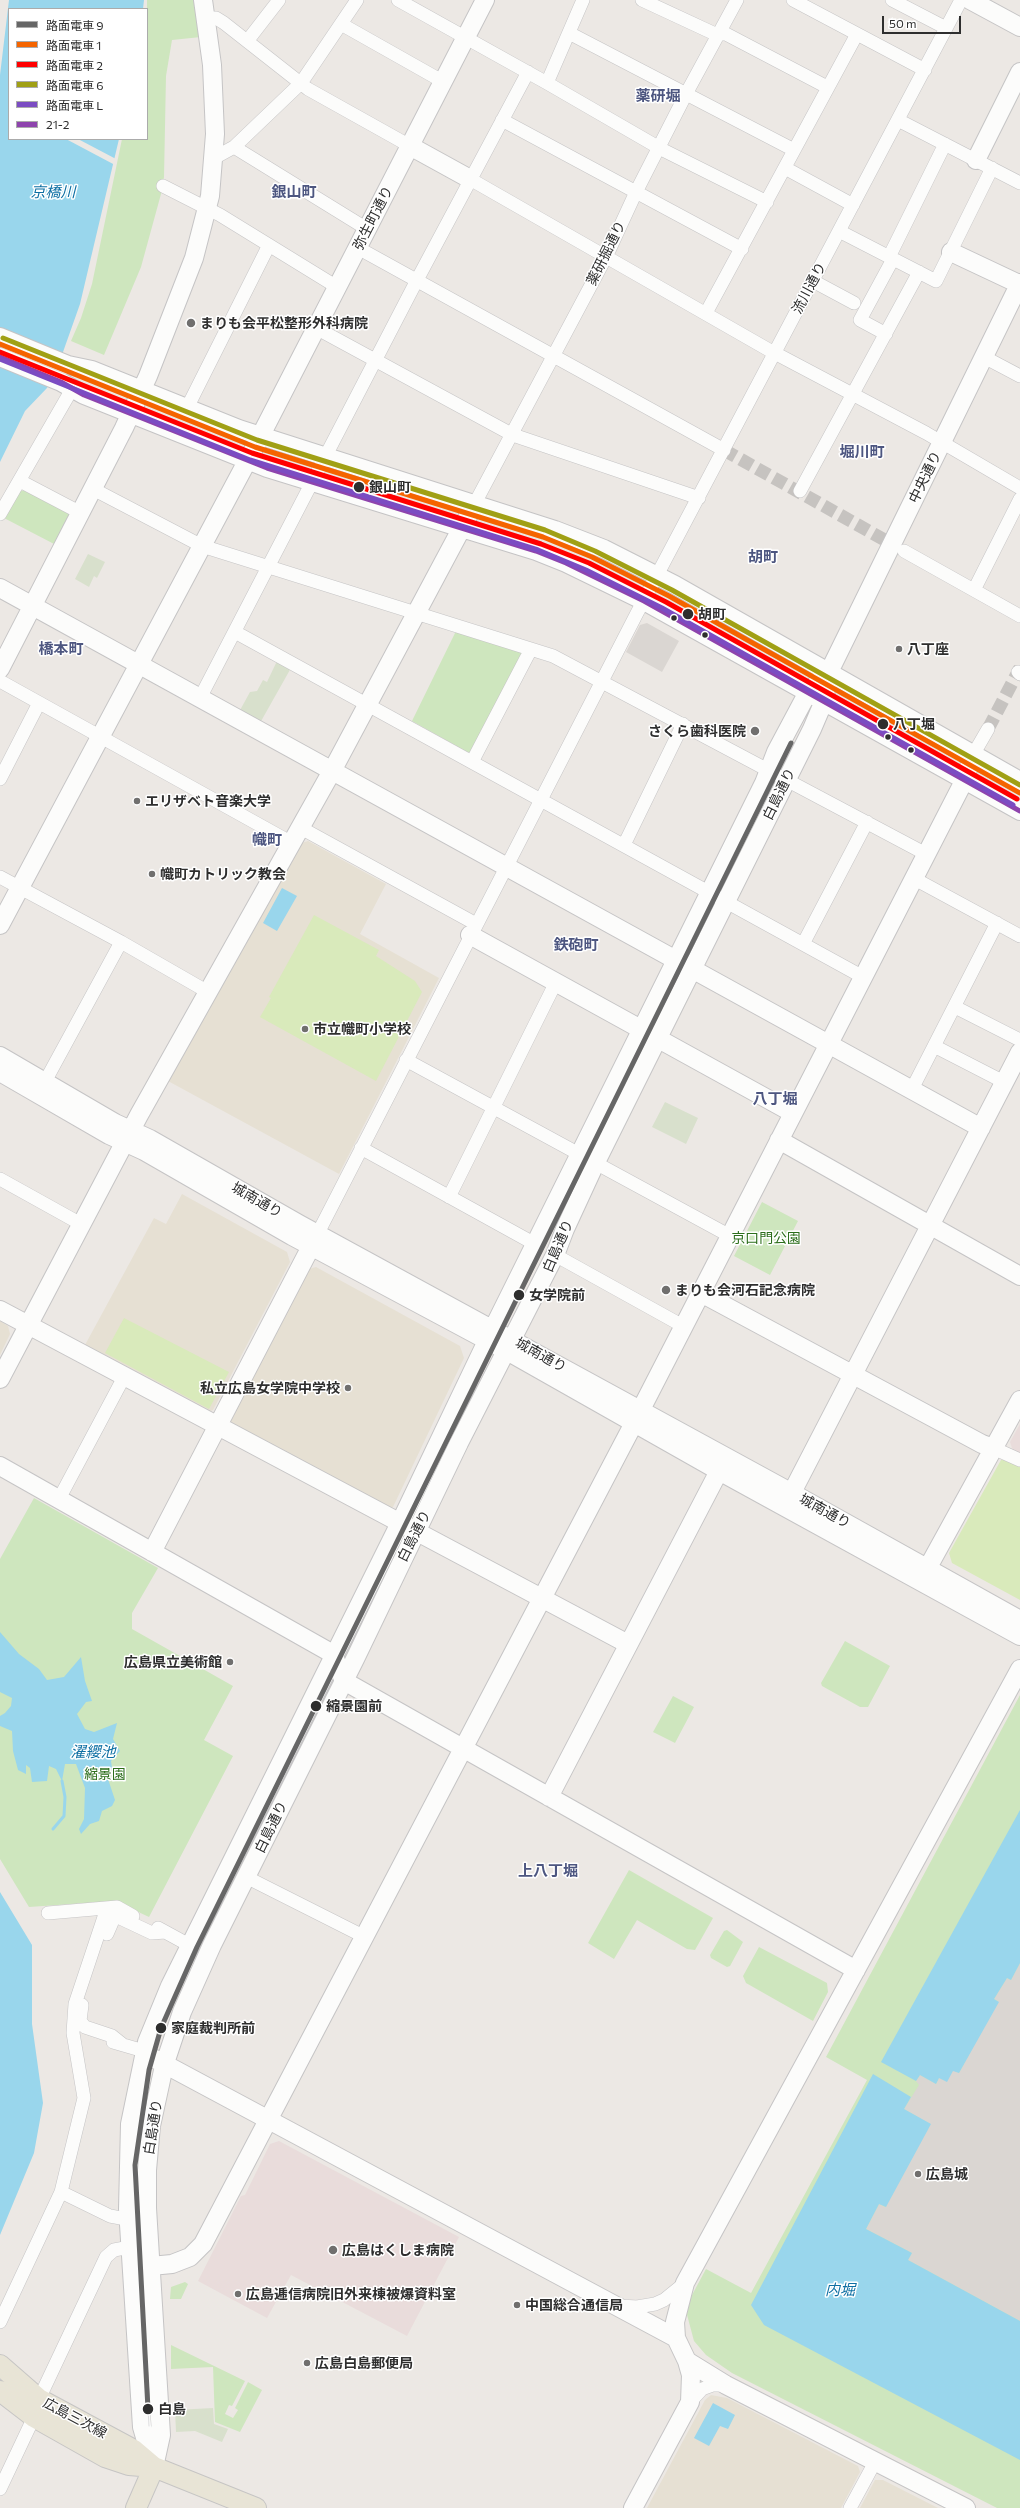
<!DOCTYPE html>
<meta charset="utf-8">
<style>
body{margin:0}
#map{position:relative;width:1020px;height:2508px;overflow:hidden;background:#ece8e4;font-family:Commissioner,"Noto Sans JP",sans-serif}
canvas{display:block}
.legend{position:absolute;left:8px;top:8px;width:140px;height:132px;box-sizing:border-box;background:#fff;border:1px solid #ababab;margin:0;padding:5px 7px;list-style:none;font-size:12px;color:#2e2e2e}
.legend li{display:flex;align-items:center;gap:8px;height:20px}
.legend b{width:20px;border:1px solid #ababab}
.scale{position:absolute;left:882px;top:16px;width:79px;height:18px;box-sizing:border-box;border:2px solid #2e2e2e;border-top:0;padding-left:5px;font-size:12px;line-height:14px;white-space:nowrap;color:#2e2e2e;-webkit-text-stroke:3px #fff;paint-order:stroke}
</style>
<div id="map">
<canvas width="1020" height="2508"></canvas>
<ul class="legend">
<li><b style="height:5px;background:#666"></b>路面電車 9</li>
<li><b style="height:5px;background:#f56400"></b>路面電車 1</li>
<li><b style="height:5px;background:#f00"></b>路面電車 2</li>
<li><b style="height:5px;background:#a0a015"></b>路面電車 6</li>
<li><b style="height:5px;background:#7b4cc2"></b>路面電車 L</li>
<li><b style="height:5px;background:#8e44ad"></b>21-2</li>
</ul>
<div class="scale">50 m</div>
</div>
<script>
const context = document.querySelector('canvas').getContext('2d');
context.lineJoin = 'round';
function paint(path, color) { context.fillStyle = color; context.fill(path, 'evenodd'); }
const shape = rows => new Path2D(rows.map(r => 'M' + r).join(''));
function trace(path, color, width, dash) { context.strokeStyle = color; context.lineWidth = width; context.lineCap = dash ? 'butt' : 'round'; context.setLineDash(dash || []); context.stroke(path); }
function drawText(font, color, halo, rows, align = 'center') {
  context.font = font + ' Commissioner,"Noto Sans JP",sans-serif'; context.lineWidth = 3; context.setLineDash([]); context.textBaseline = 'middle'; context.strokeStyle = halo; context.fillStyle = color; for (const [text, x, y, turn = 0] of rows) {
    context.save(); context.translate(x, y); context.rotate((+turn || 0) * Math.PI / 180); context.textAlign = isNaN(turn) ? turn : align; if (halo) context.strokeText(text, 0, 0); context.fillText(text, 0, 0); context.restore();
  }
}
paint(shape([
 [308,841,386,884,360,934,439,978,339,1174,168,1081,302,843],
 [182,1194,287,1252,290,1262,213,1410,208,1412,85,1345,154,1218,166,1224],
 [316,1267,460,1346,464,1358,393,1507,389,1508,231,1423,230,1419,309,1269],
 [0,1321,8,1326,10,1334,0,1355],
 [711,2395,727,2398,858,2466,860,2472,841,2508,647,2508,705,2400],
 [875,2480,883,2480,938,2508,860,2508]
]), '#e6e0d3');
paint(shape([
 [1020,1424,1020,1455,1013,1451,1010,1442],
 [279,2141,459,2237,407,2336,291,2275,267,2318,198,2281,241,2196,245,2195,270,2144]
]), '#e9dcdb');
paint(shape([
 [147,0,194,0,201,37,172,40,166,76,164,177,161,194,141,267,104,355,71,341,81,318,92,284,122,139,147,139],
 [27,490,68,511,71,518,56,545,4,518,20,491],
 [457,629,521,650,523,656,472,752,467,752,412,721],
 [762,1202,798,1221,770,1275,734,1256],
 [34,1498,158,1568,132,1613,132,1629,233,1686,204,1740,233,1756,149,1917,115,1901,29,1907,0,1859,0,1559],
 [845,1641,890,1666,868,1707,860,1707,822,1686,821,1683],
 [1020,1695,1020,2508,997,2508,732,2373,706,2355,694,2341,686,2311,692,2295,706,2269,751,2293,867,2080,826,2057],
 [673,1696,694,1707,675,1743,653,1732],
 [629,1870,713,1918,695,1950,687,1949,637,1920,614,1959,588,1943],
 [727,1930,743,1942,730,1966,727,1967,711,1958,710,1955,724,1931],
 [759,1947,827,1983,828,1992,813,2021,746,1983,743,1976],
 [185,2282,188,2284,181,2299,170,2299,171,2287],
 [171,2345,245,2381,232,2406,229,2405,225,2414,233,2418,238,2410,235,2408,248,2382,262,2390,240,2432,215,2422,213,2367,171,2369]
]), '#cee6be');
paint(shape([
 [88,554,105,562,97,578,94,576,89,587,75,579],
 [277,661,291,668,260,723,239,712,250,692,257,691,263,680,267,682],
 [665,1102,698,1118,686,1144,652,1127],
 [213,2408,214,2424,228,2429,222,2442,195,2431,176,2432,175,2410]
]), '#d8e0cc');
paint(shape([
 [314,915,379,950,376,956,415,981,422,992,376,1081,258,1016,260,1017,271,998,269,997],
 [124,1318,229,1372,209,1409,105,1353],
 [1007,1458,1020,1465,1020,1600,952,1563,949,1553,1001,1460]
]), '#d9eabb');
paint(shape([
 [647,623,679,641,662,672,626,652,640,625],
 [1020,1963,1020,2321,908,2260,912,2253,866,2229,879,2204,885,2207,930,2124,904,2109,919,2085,916,2081,920,2075,936,2084,939,2078,953,2070,959,2073,998,2001,994,1999,1007,1978,1011,1980]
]), '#dad6d2');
paint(shape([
 [9,0,144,0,143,9,9,9,9,139,119,139,80,304,63,352,47,388,25,411,0,462,0,75],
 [282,888,297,896,277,931,263,923],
 [0,1632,19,1654,39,1669,47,1680,64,1677,81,1657,85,1681,92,1701,86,1702,77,1714,85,1729,94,1732,117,1723,113,1739,120,1751,111,1761,112,1768,107,1776,115,1800,112,1806,102,1811,99,1821,90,1824,81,1834,79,1829,84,1819,85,1788,76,1764,65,1764,62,1781,56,1769,49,1766,47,1781,32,1782,30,1768,26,1765,26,1774,18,1770,13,1751,12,1731,0,1726,0,1716,5,1713,11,1706,12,1698,0,1692],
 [1020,1810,1020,1963,1011,1980,1007,1978,994,1999,999,2002,959,2073,953,2071,947,2082,939,2078,936,2084,920,2075,916,2081,881,2062],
 [0,1892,32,1945,32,2024,43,2103,34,2153,0,2235],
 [873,2074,911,2097,904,2109,931,2124,886,2207,879,2204,866,2229,912,2253,908,2260,1020,2321,1020,2460,764,2325,751,2305],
 [713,2403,735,2415,728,2429,720,2426,709,2446,694,2438]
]), '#99d6ec');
paint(shape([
 [66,139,78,139,116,159,115,165]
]), '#ece8e4');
trace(shape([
 [53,1829,64,1816,65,1797,62,1781]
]), '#99d6ec', 3);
trace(shape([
 [724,450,899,548],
 [988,729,1020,668]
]), '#c6c3c0', 13, [13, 6]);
const street = shape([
 [398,0,547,83,663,150,767,202],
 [642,0,713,33,726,34,827,87],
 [793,0,925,70],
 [892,0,946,28],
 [206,18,216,18,224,23,308,89,410,146],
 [341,24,442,81],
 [569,33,794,150],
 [248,40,279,0],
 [547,83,583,0],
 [502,120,742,249],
 [898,120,1020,183],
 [234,147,367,229],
 [214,158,234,147,301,83,357,0],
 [785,168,853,205],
 [470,179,769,350,926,433,1020,488],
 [163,186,220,215,337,287],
 [839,231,936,281,992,168],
 [358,248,724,450],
 [889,257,945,144],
 [813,281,854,303],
 [706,313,857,34],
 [316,328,513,435,699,498],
 [886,334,860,320,893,259],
 [984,357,1020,376],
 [187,408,269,245],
 [20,481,81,513],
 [93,489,202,546,553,656,926,854],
 [800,491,919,272],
 [474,505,606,257,636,192,686,94,737,0],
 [0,514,72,389],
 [904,551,1020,616],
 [974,590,1020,499],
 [235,632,863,977],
 [1018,672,1020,674],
 [0,681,292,843],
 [200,698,417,280,528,72],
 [973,755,988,729],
 [472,762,531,649],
 [0,779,39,703],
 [301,828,476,924],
 [624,845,683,724],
 [0,877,121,942,208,992],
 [913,878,1020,936],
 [803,944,867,822],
 [955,1007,1020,1040],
 [934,1046,1004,1082],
 [406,1060,730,1236],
 [41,1089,121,942],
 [911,1091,997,923],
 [361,1148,535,1244],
 [0,1179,81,1224],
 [449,1197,556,982],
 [318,1233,636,615,961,0],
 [555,1255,683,1326],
 [993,1448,1020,1460],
 [59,1499,124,1377],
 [246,1877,365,1937],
 [48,1913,117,1907,133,1916],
 [158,1928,191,1946],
 [107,1934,114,1918,118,1917,152,1933,165,1932],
 [82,2005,80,2021,85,2027,112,2036,122,2044],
 [113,2042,144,2051],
 [61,2192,110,2216,137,2221],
 [620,2306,637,2307,655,2304,664,2300,685,2283],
 [0,2322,61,2192,84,2098,73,2033,75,2004,107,1908],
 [39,2399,106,2257,114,2250,130,2247,148,2221],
 [690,2402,702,2389,713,2385,726,2385],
 [0,2489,34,2417],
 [850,2508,875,2462]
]);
const secondary = shape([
 [970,0,1020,27],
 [410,146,470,179],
 [976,160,1020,72],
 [951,252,1019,284],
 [0,337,68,365,92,370,239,429,555,530,604,549,675,585,1020,781],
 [0,357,61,382,84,395,267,468,536,551,566,563,644,601,1020,811],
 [0,588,981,1128],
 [0,669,124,428,148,376,194,258,210,196,215,134,212,65,203,0],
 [0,925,260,437,485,0],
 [470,935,793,1113],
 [0,1056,115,1123,150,1139,299,1224,792,1493,1020,1620],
 [0,1072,109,1135,144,1151,292,1236,507,1351,719,1471,1020,1636],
 [779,1140,1020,1276],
 [701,1293,982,1444,993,1448],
 [0,1310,628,1644],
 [0,1379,139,1115,332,771,474,505],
 [0,1466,333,1654,344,1681,856,1970],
 [787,1502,1020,1052],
 [152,1552,317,1235],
 [921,1580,1020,1400],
 [549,1797,719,1471],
 [155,2059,676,2338],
 [143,2258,151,2266,172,2264,190,2257,203,2244,634,1423,964,781,973,755],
 [687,2361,726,2385,966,2508],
 [153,2465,142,2427,128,2209,130,2124,147,2042,170,1986,400,1523,487,1341,764,783,776,752,808,692,829,672],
 [154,2467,161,2435,147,2208,147,2170,151,2126,164,2066,182,2012,212,1945,356,1657,459,1443,555,1255,565,1229,595,1164,812,729,824,701,829,672,1020,283],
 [633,2508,690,2402,691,2375,687,2361,676,2338,675,2322,685,2283,1020,1669]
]);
const primary = shape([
 [0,2365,39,2399,134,2450,154,2467],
 [0,2391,34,2417,105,2457,129,2465,154,2467,256,2508],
 [136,2508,154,2467]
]);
trace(street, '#c5c4c5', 14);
trace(secondary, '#c5c4c5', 20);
trace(primary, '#c6c5c4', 22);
trace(street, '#fcfcfb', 13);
trace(secondary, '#fcfcfb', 18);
trace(primary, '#e8e4d6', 20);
trace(shape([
 [148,2409,149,2426]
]), '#dfdfe1', 1);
trace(shape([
 [0,357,61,382,84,395,267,468,536,551,566,563,644,601,1020,811]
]), '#8e44ad', 5);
trace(shape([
 [148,2409,135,2165,149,2070,161,2028,197,1947,791,743]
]), '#666', 5);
trace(shape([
 [0,344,255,447,543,537,592,557,669,596,1020,793]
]), '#f56400', 5);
trace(shape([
 [0,352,252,453,541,544,589,563,666,602,1017,799]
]), '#f00', 5);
trace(shape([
 [3,338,257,440,545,530,595,551,672,590,1020,785]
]), '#a0a015', 5);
trace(shape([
 [0,359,250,460,538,550,586,570,662,608,1013,805]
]), '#7b4cc2', 5);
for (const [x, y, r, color] of [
 [191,323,5,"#706f6e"],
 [359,487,6,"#2e2e2e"],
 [688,614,6,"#2e2e2e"],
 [674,618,3.5,"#2e2e2e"],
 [705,635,3.5,"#2e2e2e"],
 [899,649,4,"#706f6e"],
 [883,724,6,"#2e2e2e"],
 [755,731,5,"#706f6e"],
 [888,737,3.5,"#2e2e2e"],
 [911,750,3.5,"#2e2e2e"],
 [137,801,4,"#706f6e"],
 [152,874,4,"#706f6e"],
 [305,1029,4,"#706f6e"],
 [666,1290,5,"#706f6e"],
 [519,1295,6,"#2e2e2e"],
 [348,1388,4,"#706f6e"],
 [230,1662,4,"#706f6e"],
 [316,1706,6,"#2e2e2e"],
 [161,2028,6,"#2e2e2e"],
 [918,2174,4,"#706f6e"],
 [333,2250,5,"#706f6e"],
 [238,2294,4,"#706f6e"],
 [517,2305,4,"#706f6e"],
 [307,2363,4,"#706f6e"],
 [148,2409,6,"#2e2e2e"]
]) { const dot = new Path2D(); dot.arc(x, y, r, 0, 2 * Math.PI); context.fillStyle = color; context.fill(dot); trace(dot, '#fff', 1.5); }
drawText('14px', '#2e2e2e', '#fff', [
 ["弥生町通り",373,218,-63],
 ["薬研掘通り",606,253,-64],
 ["流川通り",809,288,-62],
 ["中央通り",925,477,-64],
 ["白島通り",779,794,-64],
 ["城南通り",257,1200,30],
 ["白島通り",558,1246,-67],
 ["城南通り",541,1355,29],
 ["城南通り",825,1511,29],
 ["白島通り",414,1536,-63],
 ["白島通り",271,1827,-64],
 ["白島通り",153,2127,-81],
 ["広島三次線",75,2418,28]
]);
drawText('bold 14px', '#2e2e2e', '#fff', [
 ["まりも会平松整形外科病院",200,323],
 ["八丁座",907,649],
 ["さくら歯科医院",746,731,"right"],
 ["エリザベト音楽大学",145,801],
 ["幟町カトリック教会",160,874],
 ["市立幟町小学校",313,1029],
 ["まりも会河石記念病院",675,1290],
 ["私立広島女学院中学校",340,1388,"right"],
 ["広島県立美術館",222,1662,"right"],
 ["広島城",926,2174],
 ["広島はくしま病院",342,2250],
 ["広島逓信病院旧外来棟被爆資料室",246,2294],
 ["中国総合通信局",525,2305],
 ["広島白島郵便局",315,2363]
], 'left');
drawText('bold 14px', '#2e2e2e', '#fff', [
 ["銀山町",369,487],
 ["胡町",698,614],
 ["八丁堀",893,724],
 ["女学院前",529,1295],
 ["縮景園前",326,1706],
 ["家庭裁判所前",171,2028],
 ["白島",158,2409]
], 'left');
drawText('14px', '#2c6e1b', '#fff', [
 ["京口門公園",766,1238],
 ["縮景園",105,1774]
]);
drawText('bold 15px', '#4d5680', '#fff', [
 ["薬研堀",658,96],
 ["銀山町",294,192],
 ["堀川町",862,452],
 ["胡町",763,557],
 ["橋本町",61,649],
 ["幟町",267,840],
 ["鉄砲町",576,945],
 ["八丁堀",775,1099],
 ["上八丁堀",548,1871]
]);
drawText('italic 15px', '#0d6fa3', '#fff', [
 ["京橋川",53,192],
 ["濯纓池",93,1752],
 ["内堀",840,2290]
]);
</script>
